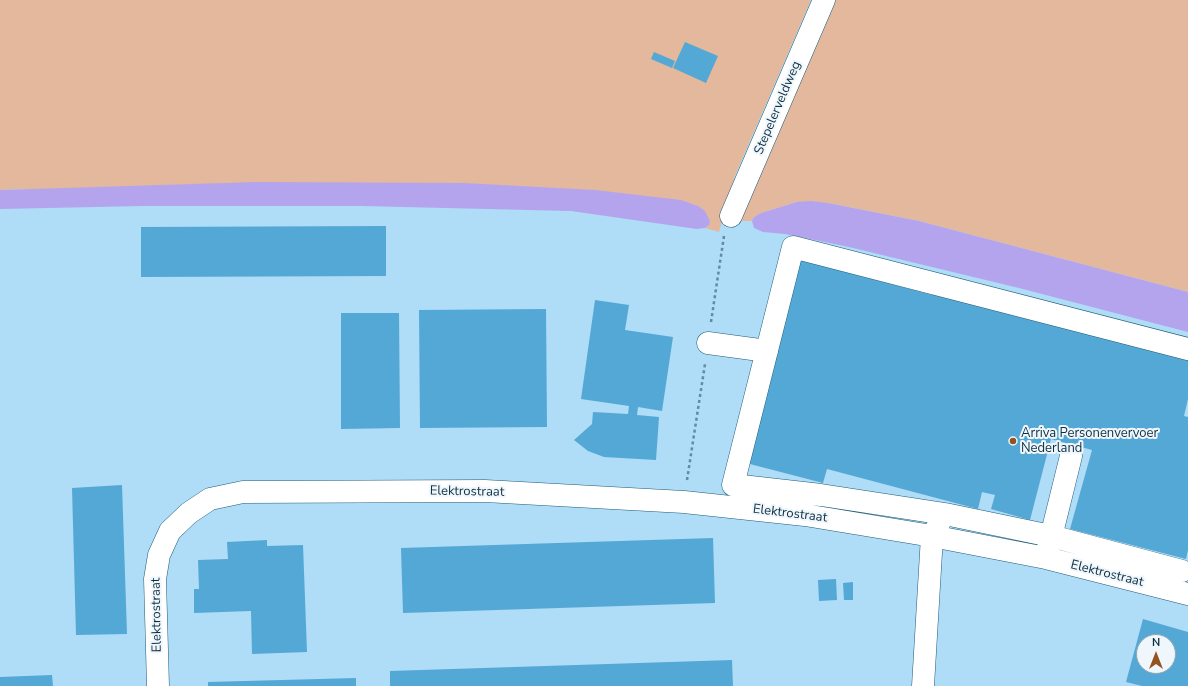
<!DOCTYPE html>
<style>
body{margin:0}
#map{position:relative;width:1188px;height:686px;overflow:hidden;background:#afdcf6;font-family:"Nunito Sans",sans-serif}
canvas{display:block}
.north{position:absolute;left:1136px;top:634px;width:40px;height:40px;box-sizing:border-box;background:#f0f7fc;border:1px solid #95a7b1;border-radius:50%;rotate:0deg;font-size:11px;font-weight:700;line-height:16px;text-align:center;color:#0d2f40}
.north::after{content:'';display:block;margin:auto;width:14px;height:18px;background:#955321;clip-path:polygon(50% 0,100% 100%,50% 72%,0 100%)}
</style>
<div id="map">
<canvas width="1188" height="686"></canvas>
<div class="north">N</div>
</div>
<script>
const context = document.querySelector('canvas').getContext('2d');
context.lineJoin = 'round';
function paint(path, color) { context.fillStyle = color; context.fill(path, 'evenodd'); }
const shape = rows => new Path2D(rows.map(r => 'M' + r).join(''));
function trace(path, color, width, dash) { context.strokeStyle = color; context.lineWidth = width; context.lineCap = dash ? 'butt' : 'round'; context.setLineDash(dash || []); context.stroke(path); }
function drawText(font, color, halo, rows, align = 'center') {
  context.font = font + ' "Nunito Sans",sans-serif'; context.lineWidth = 4; context.setLineDash([]); context.textBaseline = 'middle'; context.strokeStyle = halo; context.fillStyle = color; for (const [text, x, y, turn = 0] of rows) {
    context.save(); context.translate(x, y); context.rotate((+turn || 0) * Math.PI / 180); context.textAlign = isNaN(turn) ? turn : align; if (halo) context.strokeText(text, 0, 0); context.fillText(text, 0, 0); context.restore();
  }
}
paint(shape([
 [0,0,811,0,734,178,736,182,725,211,719,232,705,228,709,225,708,216,25,189,0,190],
 [833,0,1188,0,1188,292,957,231,919,221,828,203,797,202,761,213,754,217,752,221,736,221]
]), '#e4b89c');
paint(shape([
 [257,182,464,183,595,190,681,200,698,206,705,211,710,221,709,225,705,228,697,229,571,211,362,206,143,206,0,209,0,190],
 [811,201,828,203,919,221,1188,292,1188,332,1019,288,849,247,785,234,763,232,754,228,752,221,754,217,761,213,797,202]
]), '#b4a4ee');
paint(shape([
 [685,42,718,56,706,83,673,68],
 [654,52,675,61,672,68,651,59],
 [386,226,386,276,141,277,141,227],
 [800,260,932,295,934,288,1188,355,1188,399,1184,416,1188,417,1188,550,1186,559,1070,529,1092,450,1051,439,1030,520,991,509,995,495,982,492,978,509,827,469,823,483,746,463],
 [595,300,629,305,625,330,673,337,662,411,638,407,637,415,659,417,656,460,604,457,588,451,574,440,592,424,593,412,628,414,629,406,581,399],
 [546,309,547,427,420,428,419,310],
 [341,313,399,313,400,428,341,429],
 [122,485,127,634,76,635,72,488],
 [713,538,715,603,403,613,401,548],
 [267,540,267,546,303,545,307,652,252,654,251,611,194,613,194,589,199,589,198,560,228,559,227,542],
 [836,579,837,600,819,601,818,580],
 [853,582,853,600,844,600,843,583],
 [1143,619,1188,632,1188,686,1142,686,1126,682],
 [1144,642,1168,642,1168,666,1144,666],
 [732,660,733,686,390,686,390,671],
 [52,675,53,686,0,686,0,677],
 [356,678,356,686,208,686,208,682]
]), '#54a8d5');
const minor = shape([
 [731,216,824,0],
 [708,343,767,351],
 [1048,549,1071,456],
 [1182,571,1051,536,945,514,821,495,733,485,793,247,1188,349],
 [158,686,155,579,159,555,170,531,189,513,210,499,243,492,485,491,684,502,805,515,932,536,1046,558,1188,594],
 [923,686,932,536,939,524]
]);
trace(minor, '#1e5c7a', 23);
trace(shape([
 [711,322,724,236],
 [687,480,705,364]
]), '#638aa0', 2.5, [3, 3]);
trace(minor, '#fff', 22);
for (const [x, y, r, color] of [
 [1013,441,4,"#955321"]
]) { const dot = new Path2D(); dot.arc(x, y, r, 0, 2 * Math.PI); context.fillStyle = color; context.fill(dot); trace(dot, '#f0f7fc', 1.5); }
drawText('13px', '#0d2f40', '#f0f7fc', [
 ["Stepelerveldweg",778,108,-67],
 ["Elektrostraat",467,492,1],
 ["Elektrostraat",790,514,7],
 ["Elektrostraat",1107,574,14],
 ["Elektrostraat",157,615,-91]
]);
drawText('13px', '#0d2f40', '#f0f7fc', [
 ["Arriva Personenvervoer",1021,434],
 ["Nederland",1021,449]
], 'left');
</script>
